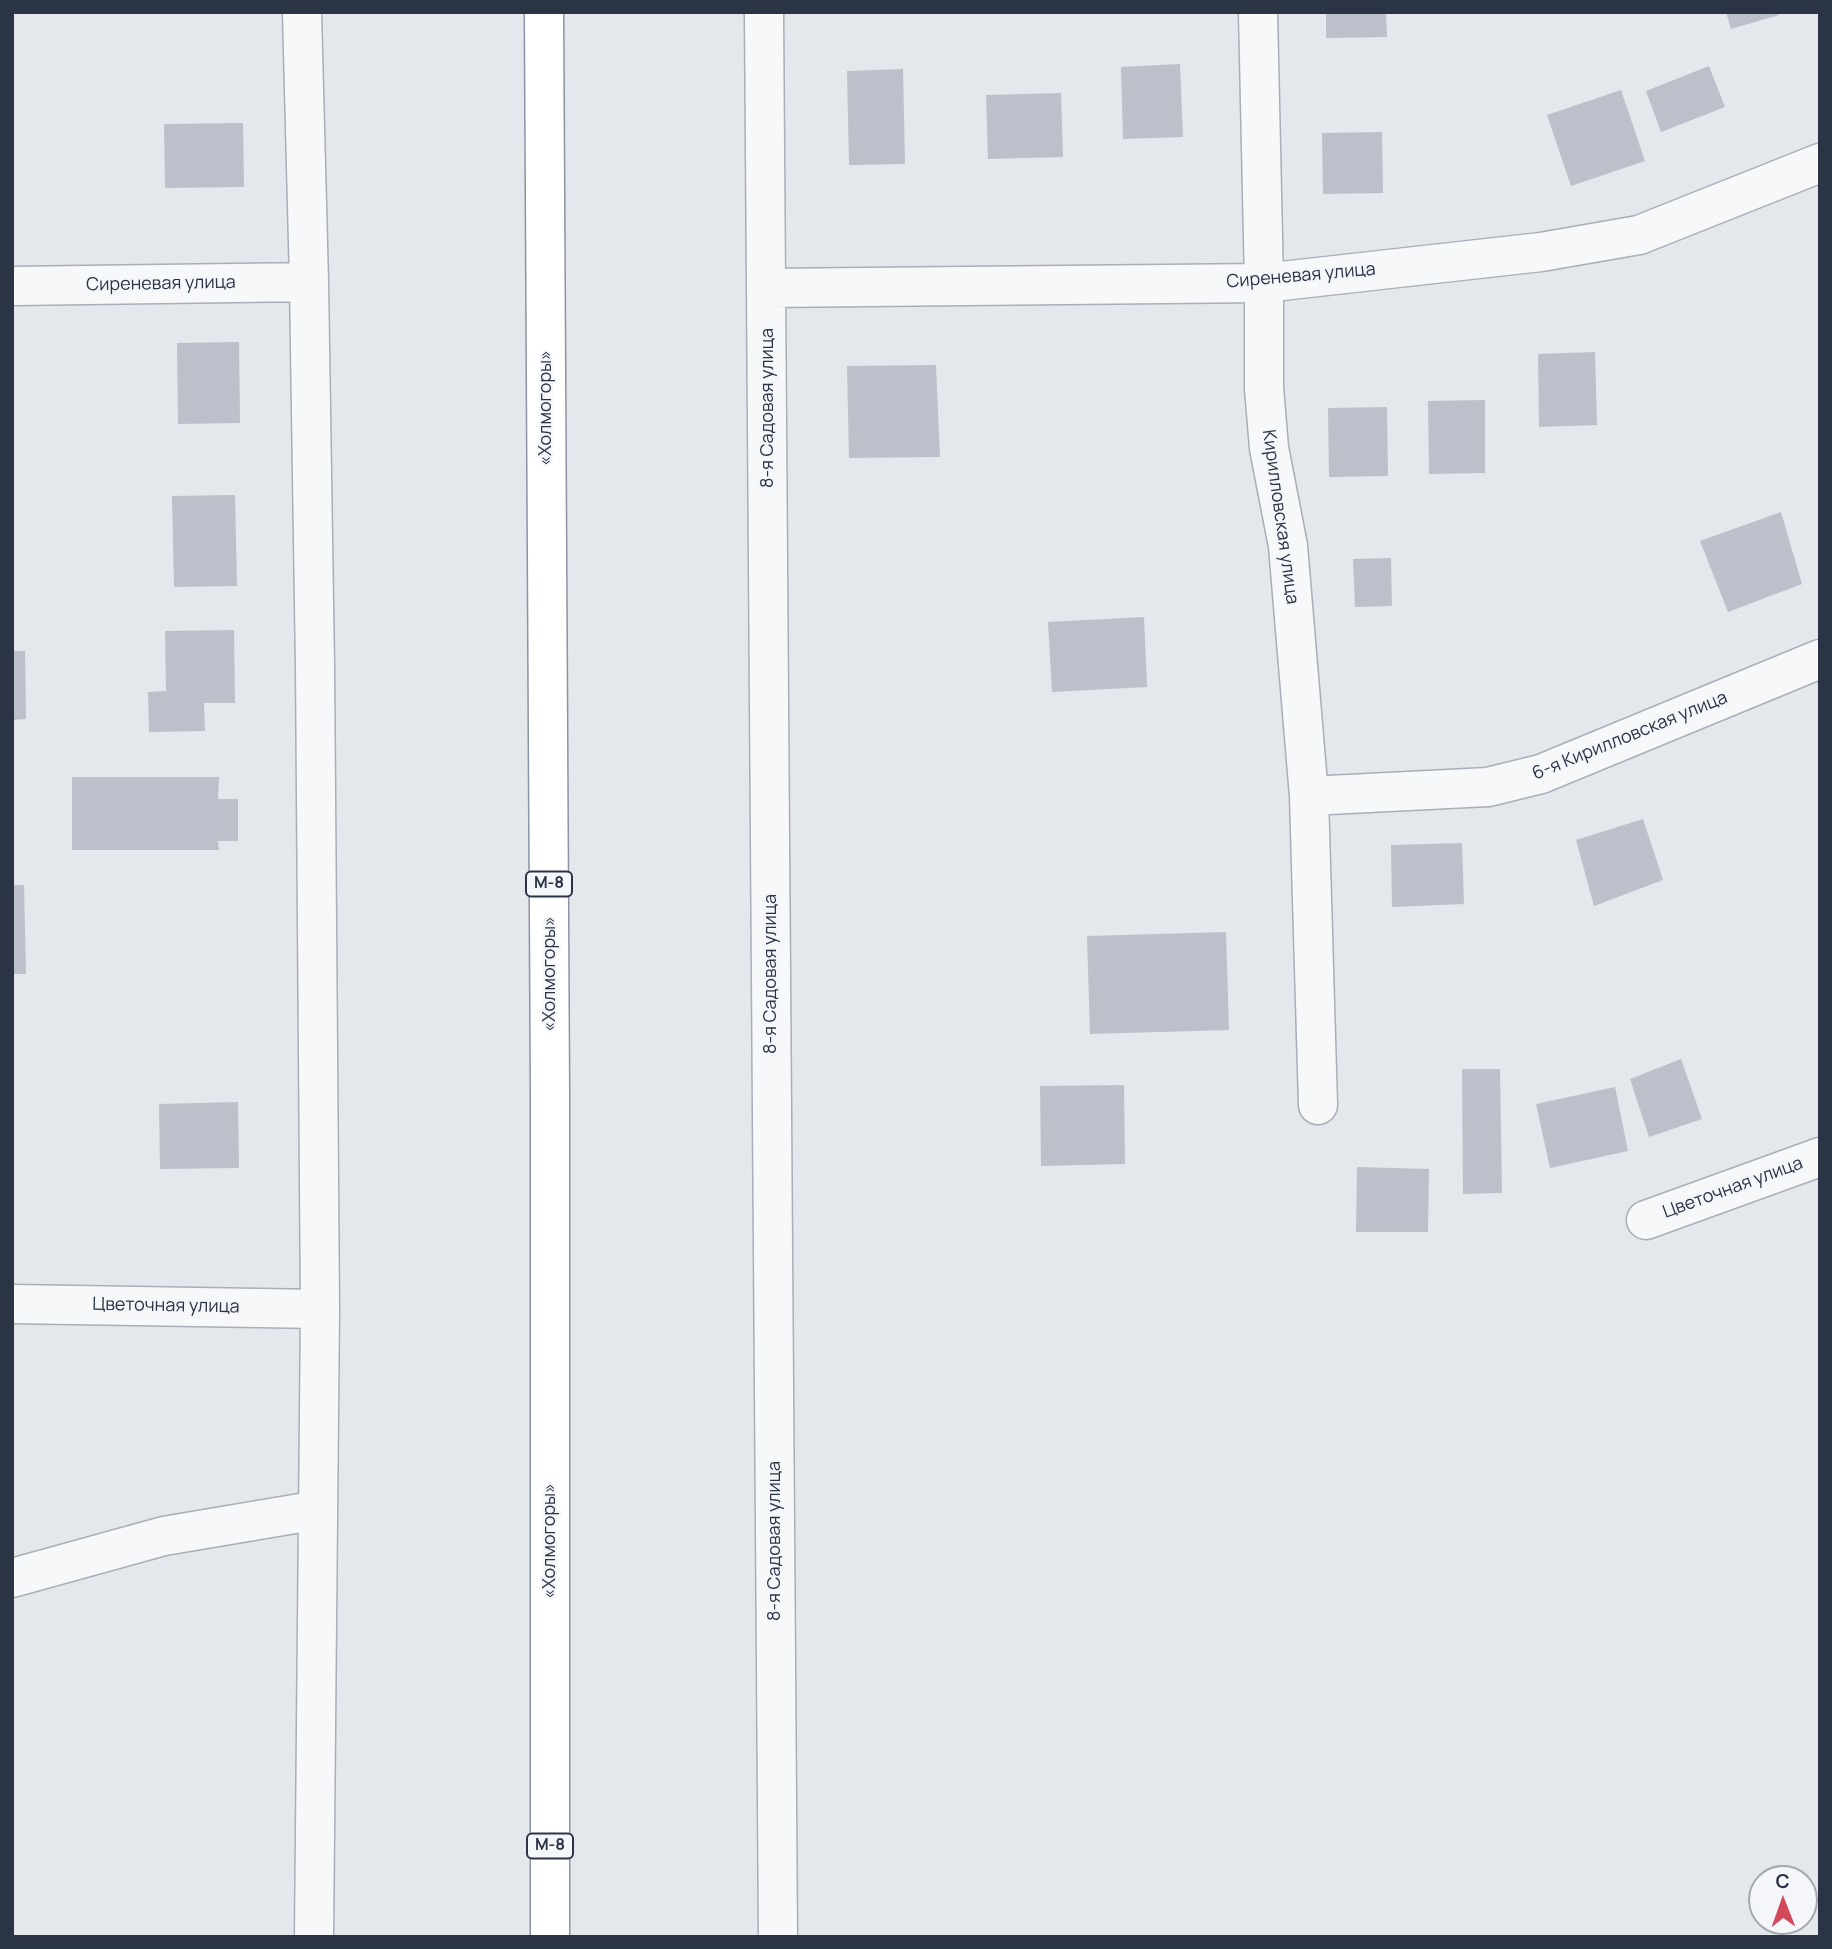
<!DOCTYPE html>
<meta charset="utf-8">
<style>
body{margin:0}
#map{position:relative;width:1832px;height:1949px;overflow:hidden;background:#e4e7ec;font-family:Manrope,sans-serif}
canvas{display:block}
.frame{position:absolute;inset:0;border:14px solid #2b3445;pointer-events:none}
.north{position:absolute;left:1748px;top:1865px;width:70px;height:70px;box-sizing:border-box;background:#f4f6f9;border:2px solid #a4a8b1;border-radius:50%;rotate:359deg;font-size:19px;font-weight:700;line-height:28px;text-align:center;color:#2b3445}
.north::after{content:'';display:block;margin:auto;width:24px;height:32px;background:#d1495b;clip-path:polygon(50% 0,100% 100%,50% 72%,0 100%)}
</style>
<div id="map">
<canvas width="1832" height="1949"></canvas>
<div class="frame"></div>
<div class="north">С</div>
</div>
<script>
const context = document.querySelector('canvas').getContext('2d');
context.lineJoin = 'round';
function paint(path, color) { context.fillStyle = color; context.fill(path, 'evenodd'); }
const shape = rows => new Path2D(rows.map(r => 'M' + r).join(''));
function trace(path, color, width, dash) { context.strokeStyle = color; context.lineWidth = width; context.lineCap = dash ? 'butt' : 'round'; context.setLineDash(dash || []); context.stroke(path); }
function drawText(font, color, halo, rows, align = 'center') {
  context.font = font + ' Manrope,sans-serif'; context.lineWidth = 5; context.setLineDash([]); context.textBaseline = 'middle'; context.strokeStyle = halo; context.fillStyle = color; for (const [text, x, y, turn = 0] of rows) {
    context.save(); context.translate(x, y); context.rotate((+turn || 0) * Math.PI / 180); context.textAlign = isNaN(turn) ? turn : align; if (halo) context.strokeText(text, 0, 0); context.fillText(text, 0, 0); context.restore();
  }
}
paint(shape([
 [1326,12,1386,12,1387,37,1326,38],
 [1726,12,1778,12,1779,15,1731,29],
 [1180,64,1183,137,1123,139,1121,67],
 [1709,66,1725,107,1661,132,1646,91],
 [903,69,905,164,849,165,847,71],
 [1621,90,1645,161,1571,186,1547,115],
 [1061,93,1063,157,988,159,986,95],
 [243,123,244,187,165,188,164,124],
 [1382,132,1383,193,1323,194,1322,133],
 [239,342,240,423,178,424,177,343],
 [1595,352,1597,425,1539,427,1538,354],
 [936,365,940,457,849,458,847,366],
 [1485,400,1485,473,1429,474,1428,401],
 [1387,407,1388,476,1329,477,1328,408],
 [235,495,237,586,174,587,172,496],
 [1781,512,1802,584,1728,612,1700,541],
 [1391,558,1392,606,1355,607,1353,559],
 [1144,617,1147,687,1052,692,1048,622],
 [234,630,235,703,204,703,205,731,149,732,148,692,166,691,165,631],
 [12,651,25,651,26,719,12,720],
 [72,777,219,777,218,799,238,799,238,841,218,841,219,850,72,850],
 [1643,819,1663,880,1594,906,1576,840],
 [1462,843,1464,904,1392,907,1391,845],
 [12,885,24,885,26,974,12,974],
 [1226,932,1229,1030,1090,1034,1087,936],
 [1681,1059,1702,1119,1649,1137,1630,1079],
 [1462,1069,1500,1069,1502,1193,1463,1194],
 [1124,1085,1125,1164,1041,1166,1040,1086],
 [1615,1087,1628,1151,1550,1168,1536,1104],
 [238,1102,239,1168,160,1169,159,1104],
 [1357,1167,1429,1169,1428,1232,1356,1232]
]), '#bbc0ca');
const minor = shape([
 [302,12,309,282,315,666,320,1309,314,1937],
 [764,12,778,1937],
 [1258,12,1264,283,1264,388,1269,448,1288,546,1309,796,1318,1105],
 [12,286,309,282],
 [767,288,1264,283,1541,252,1639,235,1820,163],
 [1309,796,1488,787,1541,774,1820,659],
 [1646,1220,1820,1157],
 [12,1304,320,1309],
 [12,1578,164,1536,318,1510]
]);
const highway = shape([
 [544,12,550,1094,550,1937]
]);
trace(minor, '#a9aeb7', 41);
trace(highway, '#8b94a3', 41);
trace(minor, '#f7f8fa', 38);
trace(highway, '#fff', 38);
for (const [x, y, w] of [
 [549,884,46],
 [550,1846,46]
]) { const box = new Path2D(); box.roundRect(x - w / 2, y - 12.5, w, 25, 5); context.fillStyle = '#f4f6f9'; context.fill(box); trace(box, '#2b3445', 2); }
drawText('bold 16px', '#2b3445', null, [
 ["М-8",549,884],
 ["М-8",550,1846]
]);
drawText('18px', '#2b3445', '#f4f6f9', [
 ["Сиреневая улица",1301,276,-5],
 ["Сиреневая улица",161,284,-1],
 ["«Холмогоры»",546,408,-90],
 ["8-я Садовая улица",768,408,-90],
 ["Кирилловская улица",1280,517,82],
 ["6-я Кирилловская улица",1630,736,-22],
 ["«Холмогоры»",550,974,-90],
 ["8-я Садовая улица",771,974,-90],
 ["Цветочная улица",1733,1188,-20],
 ["Цветочная улица",166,1306,1],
 ["«Холмогоры»",550,1541,-90],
 ["8-я Садовая улица",775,1541,-90]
]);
</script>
